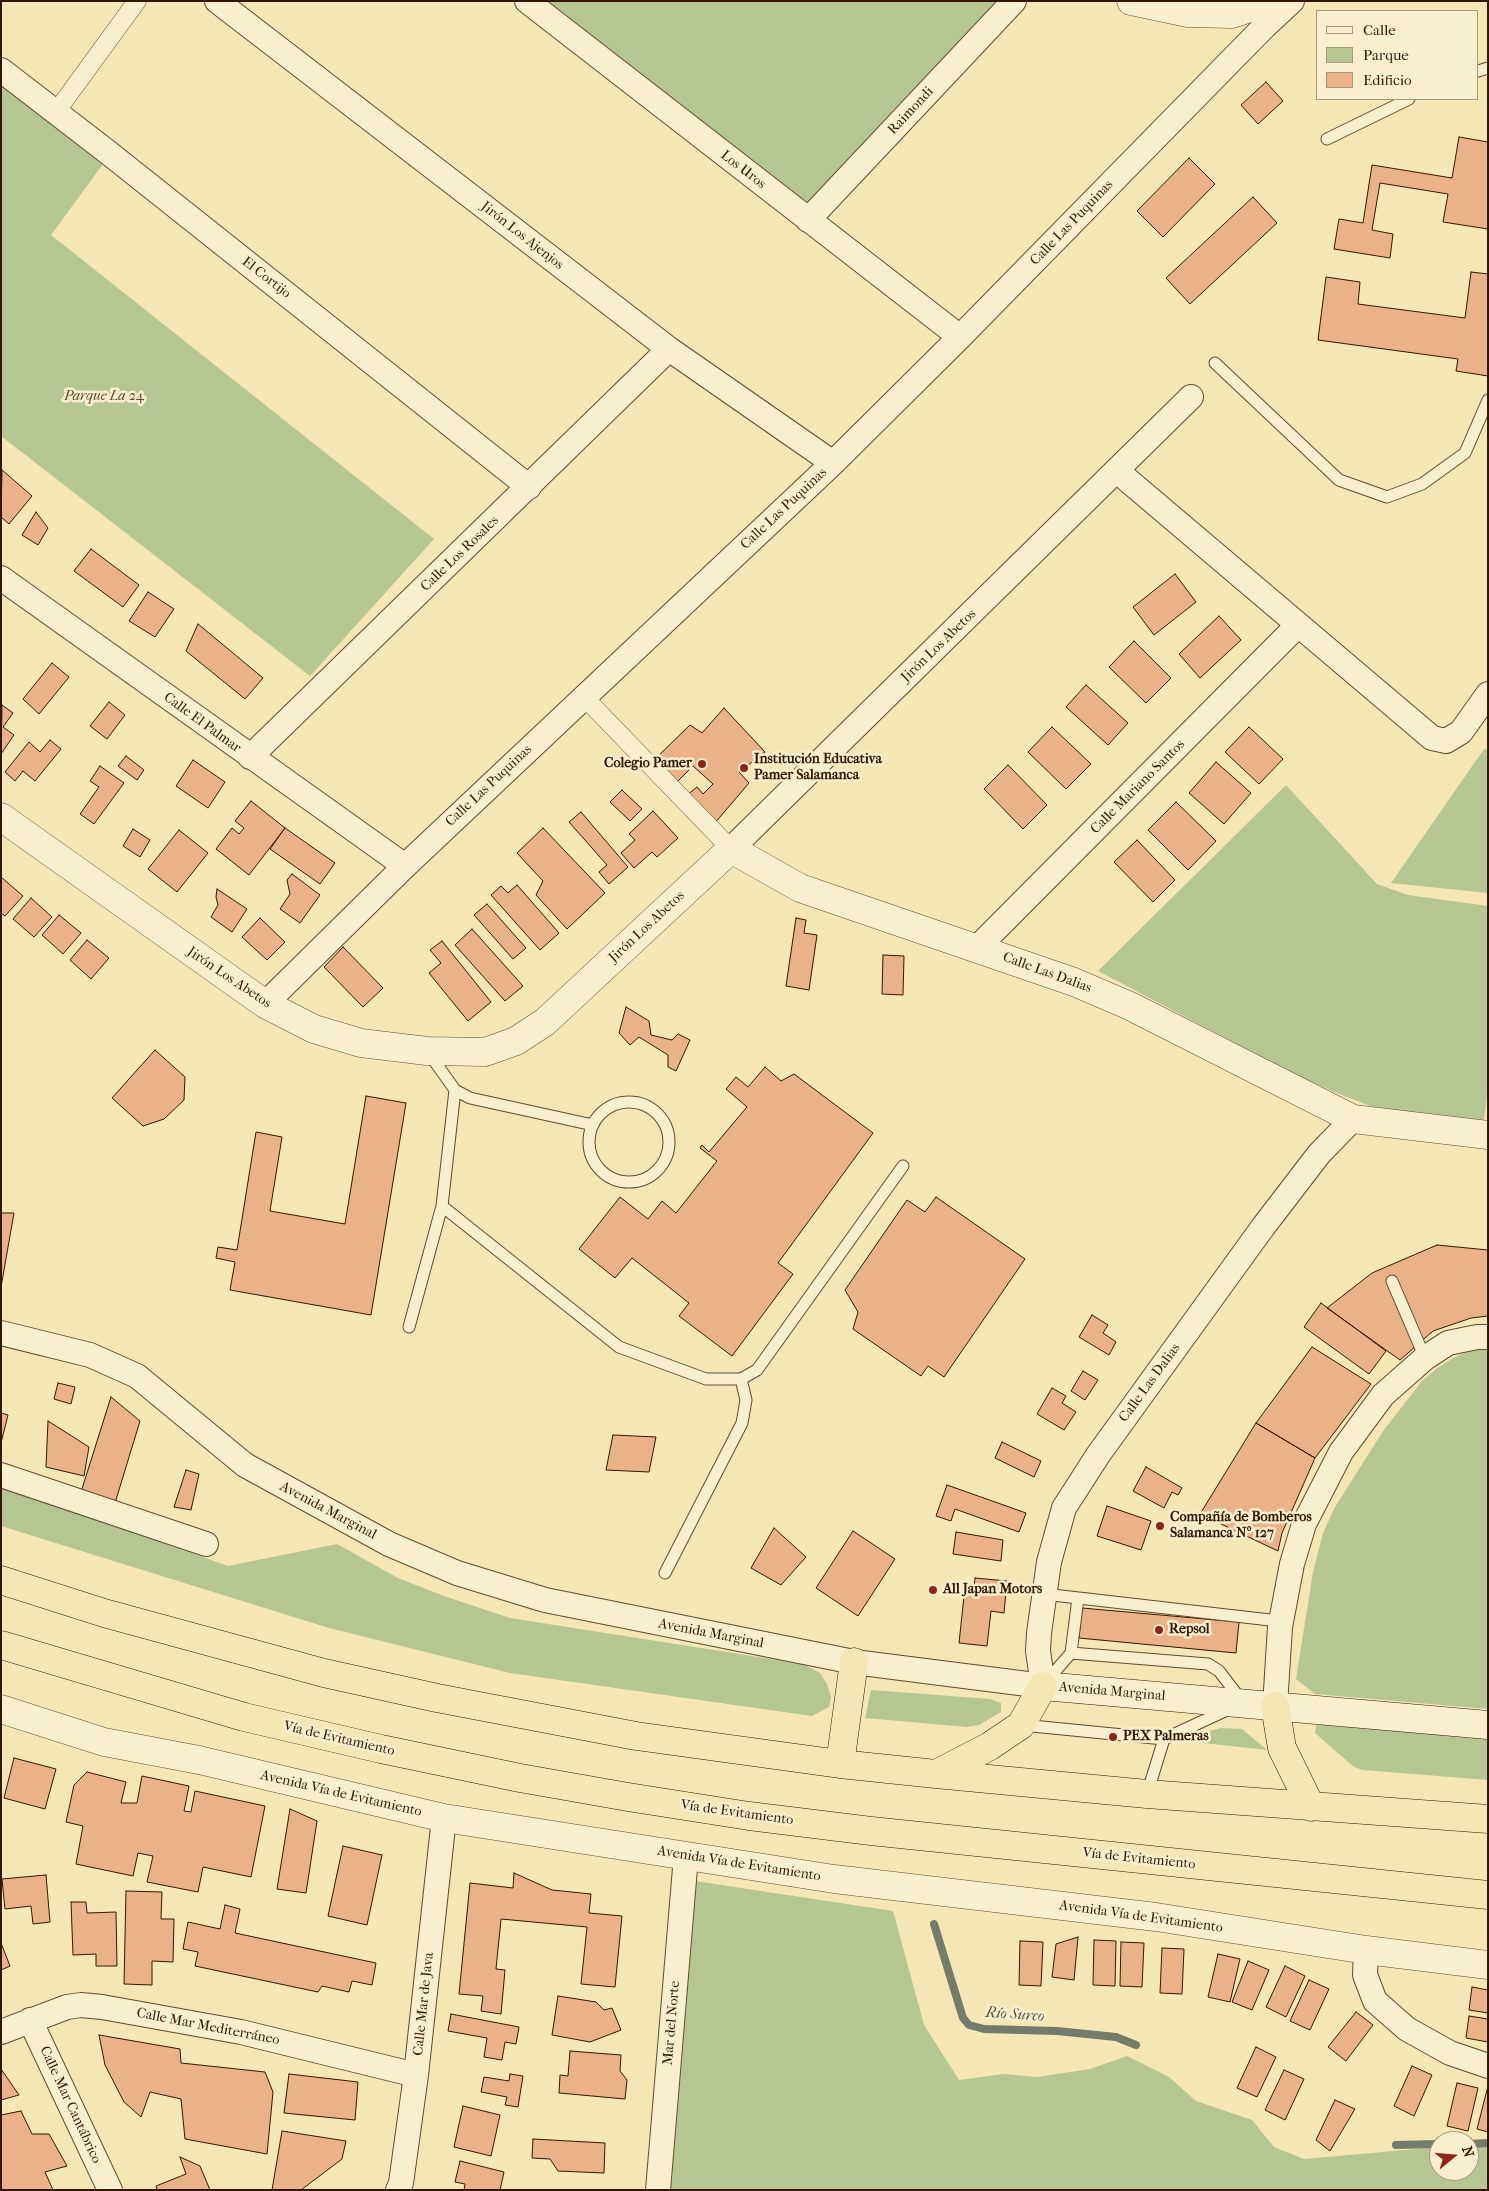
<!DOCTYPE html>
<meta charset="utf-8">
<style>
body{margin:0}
#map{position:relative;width:1489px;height:2191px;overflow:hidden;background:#f4e6b5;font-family:"IM FELL French Canon",serif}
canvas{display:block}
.frame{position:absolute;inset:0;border:2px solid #341605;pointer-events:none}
.legend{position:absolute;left:1316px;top:10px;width:162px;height:90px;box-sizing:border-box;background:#f8efcf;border:1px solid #aa987e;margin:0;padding:6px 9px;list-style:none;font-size:15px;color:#341605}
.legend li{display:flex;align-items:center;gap:10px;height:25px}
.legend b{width:25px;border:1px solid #aa987e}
.north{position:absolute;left:1429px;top:2131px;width:50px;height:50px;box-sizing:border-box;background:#f8efcf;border:1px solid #aa987e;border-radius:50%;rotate:73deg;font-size:14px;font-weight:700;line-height:20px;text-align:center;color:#341605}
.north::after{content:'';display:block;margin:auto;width:18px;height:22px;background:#8f2418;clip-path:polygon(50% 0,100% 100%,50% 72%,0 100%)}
</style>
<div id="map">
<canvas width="1489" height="2191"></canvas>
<div class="frame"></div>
<ul class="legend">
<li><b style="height:6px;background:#f8efcf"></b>Calle</li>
<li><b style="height:14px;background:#b6c692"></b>Parque</li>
<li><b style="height:14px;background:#e9b289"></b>Edificio</li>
</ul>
<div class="north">N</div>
</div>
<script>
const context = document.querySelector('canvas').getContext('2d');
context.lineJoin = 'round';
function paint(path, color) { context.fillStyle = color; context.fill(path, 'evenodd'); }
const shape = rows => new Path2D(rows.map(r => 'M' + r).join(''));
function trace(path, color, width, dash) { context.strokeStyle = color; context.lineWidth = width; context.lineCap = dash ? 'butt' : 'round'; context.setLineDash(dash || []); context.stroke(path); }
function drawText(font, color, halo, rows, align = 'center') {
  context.font = font + ' "IM FELL French Canon",serif'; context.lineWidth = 5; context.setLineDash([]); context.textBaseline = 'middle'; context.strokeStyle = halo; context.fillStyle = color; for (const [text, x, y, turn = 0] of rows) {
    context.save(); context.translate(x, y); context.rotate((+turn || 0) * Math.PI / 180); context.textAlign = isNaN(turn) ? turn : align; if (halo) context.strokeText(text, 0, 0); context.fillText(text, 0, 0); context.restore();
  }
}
paint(shape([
 [548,1,1000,1,808,204],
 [1,87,103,164,51,235,434,539,310,676,1,436],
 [1484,749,1488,750,1488,893,1391,883],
 [1286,785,1377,884,1408,895,1488,906,1488,1086,1484,1120,1402,1114,1370,1106,1337,1093,1302,1078,1098,971],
 [1488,1346,1488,1709,1315,1694,1296,1679,1313,1572,1323,1533,1335,1507,1383,1431,1422,1381,1436,1369,1453,1358,1470,1350],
 [1,1485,228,1566,337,1544,398,1578,444,1596,510,1618,803,1664,820,1673,827,1684,831,1697,829,1707,812,1716,510,1673,329,1628,1,1526],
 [871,1690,990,1699,1001,1703,1001,1712,979,1725,967,1727,865,1718],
 [1325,1724,1488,1739,1488,1780,1363,1770,1354,1767,1315,1733,1316,1726],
 [1221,1728,1242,1729,1267,1750,1185,1741,1186,1737],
 [695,1881,893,1911,924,2025,959,2080,1004,2074,1037,2077,1090,2069,1127,2056,1169,2077,1196,2101,1252,2120,1274,2147,1304,2159,1439,2147,1439,2171,1469,2171,1469,2147,1488,2147,1488,2190,663,2190]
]), '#b6c692');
trace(shape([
 [934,1924,963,2018,969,2025,984,2029,1057,2031,1116,2037,1136,2045],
 [1469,2144,1488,2143],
 [1396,2145,1439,2144]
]), '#727c68', 8);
const building = shape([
 [1266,82,1283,101,1258,124,1241,105,1266,82],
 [1459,137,1488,142,1488,229,1443,222,1448,194,1380,183,1372,230,1393,234,1390,258,1334,249,1339,219,1363,223,1372,165,1452,178,1459,137],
 [1189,158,1215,184,1163,237,1137,211,1189,158],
 [1253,197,1277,223,1190,304,1166,278,1253,197],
 [1471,272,1488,274,1488,376,1456,371,1458,359,1318,340,1326,277,1360,282,1358,304,1465,318,1471,272],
 [2,470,32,496,9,524,1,517,2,470],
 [36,512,48,528,38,545,22,535,36,512],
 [91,549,139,585,123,607,74,571,91,549],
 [1175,574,1196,602,1154,635,1133,607,1175,574],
 [148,592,174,609,155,637,129,621,148,592],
 [1219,616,1241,640,1200,678,1179,654,1219,616],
 [198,624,263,678,245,699,186,651,198,624],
 [1134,641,1171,678,1146,703,1109,667,1134,641],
 [52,663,69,677,39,714,23,699,52,663],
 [1086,685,1128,723,1108,745,1066,707,1086,685],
 [109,702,125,715,107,739,90,726,109,702],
 [2,705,13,713,3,727,14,735,1,754,2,705],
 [724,708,765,752,739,772,749,783,714,824,686,796,697,787,703,794,713,784,693,766,675,784,653,761,690,725,702,733,724,708],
 [1052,727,1091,764,1066,789,1028,752,1052,727],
 [1249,727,1283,759,1259,784,1225,752,1249,727],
 [50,740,61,749,35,781,23,771,15,781,5,772,29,742,40,752,50,740],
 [126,756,144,770,137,780,118,766,126,756],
 [193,760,225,782,208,808,176,786,193,760],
 [1216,762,1251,793,1224,824,1189,793,1216,762],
 [1008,765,1047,805,1023,829,984,789,1008,765],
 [100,766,124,783,94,824,80,814,99,787,90,781,100,766],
 [622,790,642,809,630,821,610,802,622,790],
 [251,801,285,828,249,875,216,849,232,828,239,834,244,828,235,821,251,801],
 [1176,802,1216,841,1188,870,1148,830,1176,802],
 [653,811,678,838,657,857,652,852,634,868,621,853,635,840,629,834,653,811],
 [581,812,628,867,609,884,599,872,607,865,569,822,581,812],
 [285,828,335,863,320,884,270,849,285,828],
 [543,828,605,893,567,929,536,895,543,881,517,853,543,828],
 [133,829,150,840,140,857,123,846,133,829],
 [179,830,208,853,177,892,148,869,179,830],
 [1137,840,1175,880,1153,902,1114,862,1137,840],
 [292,874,320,895,300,923,280,909,290,894,287,880,292,874],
 [1,877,23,896,5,916,1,913,1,877],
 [517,885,559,933,540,950,491,895,501,886,508,893,517,885],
 [217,889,247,909,232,932,211,917,218,905,216,897,217,889],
 [31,898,52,917,34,937,13,919,31,898],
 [487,904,526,948,513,959,474,915,487,904],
 [59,915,81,933,63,954,42,935,59,915],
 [260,918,285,942,267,960,242,937,260,918],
 [796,918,806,920,804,933,817,935,809,990,786,986,796,918],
 [472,929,523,986,505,1001,455,945,472,929],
 [87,940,109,958,91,979,70,960,87,940],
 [442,941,491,1002,468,1021,429,973,441,963,430,950,442,941],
 [343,947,383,988,363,1007,324,967,343,947],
 [883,955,904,956,903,995,882,994,883,955],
 [626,1007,649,1021,651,1035,672,1040,678,1034,690,1040,676,1071,668,1067,668,1055,639,1037,630,1045,619,1033,626,1007],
 [155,1050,185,1077,184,1100,164,1119,143,1126,112,1098,155,1050],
 [765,1067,781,1081,794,1074,873,1133,778,1263,793,1274,732,1356,679,1316,689,1303,632,1258,615,1278,579,1249,620,1197,648,1219,662,1201,676,1213,717,1161,700,1148,702,1145,709,1152,747,1107,726,1089,736,1077,748,1087,765,1067],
 [366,1096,406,1103,371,1315,230,1290,235,1262,216,1258,218,1247,237,1250,256,1132,282,1137,270,1211,345,1224,366,1096],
 [936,1197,1025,1259,944,1377,928,1366,921,1376,853,1329,858,1312,845,1290,907,1200,925,1212,936,1197],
 [1,1213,14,1213,1,1287,1,1213],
 [1437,1245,1488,1250,1488,1316,1471,1318,1433,1331,1400,1360,1327,1308,1372,1273,1437,1245],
 [1321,1303,1386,1351,1369,1374,1304,1327,1321,1303],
 [1092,1315,1108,1325,1103,1333,1116,1342,1109,1355,1079,1337,1092,1315],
 [1312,1347,1371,1384,1315,1458,1256,1423,1312,1347],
 [1083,1371,1098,1380,1085,1400,1071,1391,1083,1371],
 [58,1383,75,1387,71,1404,54,1399,58,1383],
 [1052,1388,1066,1396,1062,1403,1076,1412,1064,1430,1037,1414,1052,1388],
 [111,1397,140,1421,115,1503,81,1492,111,1397],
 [1,1413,8,1415,1,1443,1,1413],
 [48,1421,89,1447,84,1476,46,1467,48,1421],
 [1256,1423,1315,1458,1282,1533,1278,1551,1200,1514,1256,1423],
 [613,1435,656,1437,649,1472,606,1470,613,1435],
 [1002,1442,1041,1461,1034,1477,995,1458,1002,1442],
 [1146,1467,1182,1488,1178,1495,1172,1492,1164,1508,1133,1491,1146,1467],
 [186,1470,199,1474,191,1510,174,1507,186,1470],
 [947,1485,1026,1513,1019,1532,955,1509,951,1521,936,1516,947,1485],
 [1107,1506,1151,1521,1141,1550,1097,1536,1107,1506],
 [774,1528,806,1557,781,1585,751,1568,774,1528],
 [853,1531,895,1559,858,1616,816,1588,853,1531],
 [956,1532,1003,1540,1001,1561,953,1554,956,1532],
 [975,1578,1007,1581,1004,1613,991,1611,987,1646,959,1643,965,1587,974,1588,975,1578],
 [1082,1608,1239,1622,1236,1653,1079,1638,1082,1608],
 [14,1758,56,1769,45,1809,4,1798,14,1758],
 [87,1772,126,1782,121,1803,137,1803,142,1776,189,1786,184,1811,191,1812,195,1791,265,1806,251,1877,203,1867,198,1892,147,1882,153,1856,138,1853,133,1876,76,1864,83,1826,66,1822,74,1785,87,1772],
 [290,1809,317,1821,306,1893,277,1889,290,1809],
 [343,1846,382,1855,367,1925,328,1916,343,1846],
 [514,1873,552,1890,591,1894,589,1913,622,1916,615,1987,581,1984,587,1927,501,1919,496,1969,505,1970,501,2014,481,2011,483,1996,459,1994,470,1883,513,1888,514,1873],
 [46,1875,50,1922,33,1924,31,1906,5,1909,2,1879,46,1875],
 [126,1891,162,1892,161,1919,174,1919,173,1962,152,1961,152,1985,124,1984,126,1891],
 [71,1902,86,1902,87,1913,116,1912,117,1966,96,1966,96,1954,73,1955,71,1902],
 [225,1905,240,1909,235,1933,376,1963,372,1985,352,1981,349,1992,322,1986,318,1992,195,1966,198,1952,183,1949,188,1922,220,1929,225,1905],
 [1078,1937,1074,1980,1052,1977,1056,1944,1078,1937],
 [1094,1940,1116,1941,1115,1986,1093,1985,1094,1940],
 [1020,1941,1043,1942,1041,1986,1019,1985,1020,1941],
 [1121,1942,1144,1943,1142,1987,1120,1986,1121,1942],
 [1,1943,10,1966,1,1970,1,1943],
 [1162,1948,1184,1949,1182,1994,1160,1993,1162,1948],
 [1218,1954,1240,1959,1230,2002,1208,1997,1218,1954],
 [1248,1961,1269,1970,1252,2010,1232,2002,1248,1961],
 [1285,1966,1305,1976,1286,2017,1266,2007,1285,1966],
 [1309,1980,1329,1989,1310,2030,1290,2021,1309,1980],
 [1472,1987,1488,1990,1488,2013,1469,2010,1472,1987],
 [558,1996,596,2002,604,2010,612,2008,621,2030,590,2042,552,2035,558,1996],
 [1356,2012,1373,2025,1346,2061,1328,2047,1356,2012],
 [451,2014,519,2027,516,2044,505,2042,502,2060,484,2057,487,2038,448,2031,451,2014],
 [1469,2016,1488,2019,1488,2042,1466,2038,1469,2016],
 [99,2035,180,2049,181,2063,265,2072,273,2092,267,2154,185,2139,181,2099,150,2092,141,2117,124,2102,105,2065,99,2035],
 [1256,2047,1276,2057,1257,2097,1237,2088,1256,2047],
 [570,2051,621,2055,620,2071,627,2080,625,2099,559,2093,560,2075,568,2076,570,2051],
 [1412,2066,1432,2075,1414,2116,1394,2106,1412,2066],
 [1,2069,19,2095,1,2100,1,2069],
 [1284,2070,1304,2079,1285,2120,1265,2110,1284,2070],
 [289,2074,358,2082,355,2120,284,2113,289,2074],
 [510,2074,523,2076,518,2107,505,2105,507,2097,481,2092,484,2077,509,2081,510,2074],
 [1457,2083,1478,2088,1468,2131,1447,2126,1457,2083],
 [1488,2086,1488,2132,1477,2129,1488,2086],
 [1335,2100,1355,2109,1330,2151,1316,2140,1335,2100],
 [463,2106,500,2115,491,2156,454,2147,463,2106],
 [21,2111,32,2134,49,2134,67,2166,45,2172,53,2190,1,2190,1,2115,21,2111],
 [282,2131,346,2141,342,2159,301,2190,272,2190,282,2131],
 [533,2139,605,2143,604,2173,558,2171,550,2159,532,2158,533,2139],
 [180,2157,200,2166,210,2190,157,2190,156,2186,186,2174,180,2157],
 [460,2161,504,2172,500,2190,464,2190,465,2184,455,2182,460,2161]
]);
paint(building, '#e9b289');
trace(building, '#341605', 1);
const service = shape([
 [1478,71,1488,68],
 [1327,139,1409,99],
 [1215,363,1339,480,1387,497,1422,484,1465,453,1488,400],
 [428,1052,455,1090,470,1098,593,1125],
 [455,1090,442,1206,619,1347,706,1379,741,1379,757,1370,903,1166],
 '589 1142a40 40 0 1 1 80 0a40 40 0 1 1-80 0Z',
 [1392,1281,1425,1358],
 [409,1327,442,1206],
 [665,1573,742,1423,746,1400,741,1379],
 [1044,1594,1270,1620,1280,1627],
 [1071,1653,1078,1598],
 [1044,1684,1071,1653,1208,1664,1219,1671,1242,1701],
 [1022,1725,1164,1739,1229,1709],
 [1147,1794,1164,1739]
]);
const pedestrian = shape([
 [56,112,137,1],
 [584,697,731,849]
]);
const minor = shape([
 [217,1,669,349,833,463],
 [527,1,960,337],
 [1,70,105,150,529,487],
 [808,220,1014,1],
 [1117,471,1432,738,1446,741,1461,732,1488,694],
 [1,578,405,866],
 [250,757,669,349],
 [731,849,1191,397],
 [977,948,1298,625],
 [265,1004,405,866,833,463,960,337,1264,27,1292,1],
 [1,1333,90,1355,137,1376,245,1465,389,1544,457,1573,545,1600,854,1662,1043,1686,1038,1651,1039,1633,1049,1562,1064,1508,1098,1455,1263,1227,1319,1154,1353,1119],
 [1,1475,206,1544],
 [1275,1706,1280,1627,1292,1564,1304,1524,1341,1452,1383,1395,1425,1358,1448,1343,1477,1337,1488,1337],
 [1366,1950,1365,1975,1375,2001,1407,2029,1450,2053,1488,2066],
 [30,2020,110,2190],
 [1,2032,67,2007,81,2005,102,2007,241,2032,416,2075],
 [398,2190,401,2183,416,2075,444,1818],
 [658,2190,686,1856]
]);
const tertiary = shape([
 [1131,1,1188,13,1232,14,1271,1],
 [1,817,265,1004,314,1029,361,1043,427,1051,485,1052,516,1041,545,1022,731,849,800,888,1074,982,1130,1006,1353,1119,1488,1135],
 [1,1709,104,1742,199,1760,444,1818,834,1879,1156,1917,1366,1950,1488,1965]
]);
const secondary = shape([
 [1043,1686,1488,1725]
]);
const motorway = shape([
 [1,1580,104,1613,324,1673,437,1698,636,1736,840,1764,936,1774,1147,1794,1488,1819],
 [1,1645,244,1717,381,1749,520,1778,628,1797,749,1816,871,1831,1488,1895],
 [1275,1706,1282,1748,1311,1807],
 [840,1764,854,1662],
 [936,1774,990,1746,1021,1725,1043,1686]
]);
trace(service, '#644a31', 13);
trace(pedestrian, '#644a31', 19);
trace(minor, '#644a31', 26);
trace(tertiary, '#644a31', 29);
trace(secondary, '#341605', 29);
trace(motorway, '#341605', 29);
trace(service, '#f8efcf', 11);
trace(pedestrian, '#f8efcf', 18);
trace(minor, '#f8efcf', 24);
trace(tertiary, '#f8efcf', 28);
trace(secondary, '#f8efcf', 28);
trace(motorway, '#f4e6b5', 28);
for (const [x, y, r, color] of [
 [702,764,5,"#8f2418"],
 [744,768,5,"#8f2418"],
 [1160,1526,5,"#8f2418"],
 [933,1590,5,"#8f2418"],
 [1159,1630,5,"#8f2418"],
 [1113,1737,5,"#8f2418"]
]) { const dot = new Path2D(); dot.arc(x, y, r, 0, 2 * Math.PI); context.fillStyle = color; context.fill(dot); trace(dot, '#f8efcf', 2); }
drawText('14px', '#341605', '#f8efcf', [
 ["Raimondi",911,111,-47],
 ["Los Uros",743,170,38],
 ["Calle Las Puquinas",1072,223,-46],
 ["Jirón Los Ajenjos",522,236,38],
 ["El Cortijo",266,278,38],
 ["Calle Las Puquinas",784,509,-43],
 ["Calle Los Rosales",460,554,-44],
 ["Jirón Los Abetos",939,646,-44],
 ["Calle El Palmar",202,723,36],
 ["Calle Las Puquinas",489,786,-43],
 ["Calle Mariano Santos",1138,787,-45],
 ["Jirón Los Abetos",647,927,-43],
 ["Calle Las Dalias",1047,973,20],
 ["Jirón Los Abetos",229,978,34],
 ["Calle Las Dalias",1150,1383,-54],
 ["Avenida Marginal",328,1511,28],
 ["Avenida Marginal",711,1634,11],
 ["Avenida Marginal",1112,1692,5],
 ["Vía de Evitamiento",339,1739,13],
 ["Avenida Vía de Evitamiento",341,1794,13],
 ["Vía de Evitamiento",737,1813,8],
 ["Vía de Evitamiento",1139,1859,6],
 ["Avenida Vía de Evitamiento",739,1864,9],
 ["Avenida Vía de Evitamiento",1141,1917,8],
 ["Calle Mar de Java",424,2004,-84],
 ["Mar del Norte",672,2023,-85],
 ["Calle Mar Mediterráneo",208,2027,11],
 ["Calle Mar Cantábrico",70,2105,65]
]);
drawText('italic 14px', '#5b4b2f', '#f8efcf', [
 ["Parque La 24",104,397]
]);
drawText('bold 14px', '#341605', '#f8efcf', [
 ["Institución Educativa",754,760],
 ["Pamer Salamanca",754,776],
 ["Colegio Pamer",692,764,"right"],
 ["Compañía de Bomberos",1170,1518],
 ["Salamanca Nº 127",1170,1534],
 ["All Japan Motors",943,1590],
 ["Repsol",1169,1630],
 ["PEX Palmeras",1123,1737]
], 'left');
drawText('italic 15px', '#58523f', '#f8efcf', [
 ["Río Surco",1015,2015,4]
]);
</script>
